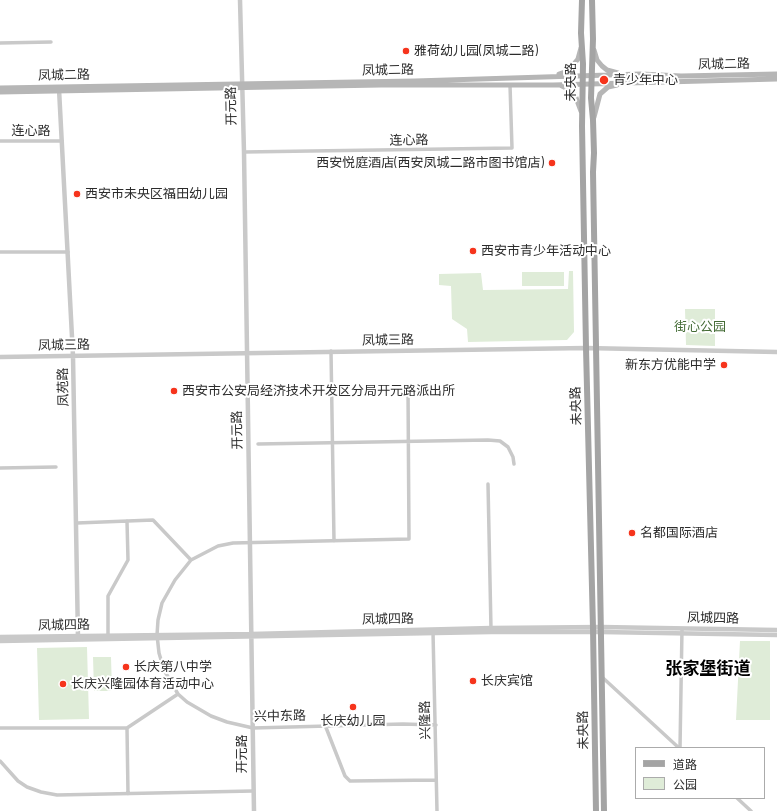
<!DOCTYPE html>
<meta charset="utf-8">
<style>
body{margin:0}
#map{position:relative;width:777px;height:811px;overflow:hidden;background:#fff;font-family:Barlow,"Noto Sans SC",sans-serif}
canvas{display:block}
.legend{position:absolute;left:635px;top:747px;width:130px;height:52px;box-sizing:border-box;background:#fff;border:1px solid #ababab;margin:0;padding:5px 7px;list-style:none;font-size:12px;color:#2c2c2c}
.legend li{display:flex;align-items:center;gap:8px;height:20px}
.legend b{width:20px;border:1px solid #ababab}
</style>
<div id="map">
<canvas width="777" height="811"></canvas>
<ul class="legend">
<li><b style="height:5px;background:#a4a4a4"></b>道路</li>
<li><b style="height:11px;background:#dfecd8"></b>公园</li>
</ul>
</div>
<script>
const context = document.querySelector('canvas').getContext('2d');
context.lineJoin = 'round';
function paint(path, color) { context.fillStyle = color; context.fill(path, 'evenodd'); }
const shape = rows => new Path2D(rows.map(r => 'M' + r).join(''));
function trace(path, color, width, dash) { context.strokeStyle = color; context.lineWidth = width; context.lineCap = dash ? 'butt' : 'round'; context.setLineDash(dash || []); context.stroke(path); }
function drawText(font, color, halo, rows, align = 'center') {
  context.font = font + ' Barlow,"Noto Sans SC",sans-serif'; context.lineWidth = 4; context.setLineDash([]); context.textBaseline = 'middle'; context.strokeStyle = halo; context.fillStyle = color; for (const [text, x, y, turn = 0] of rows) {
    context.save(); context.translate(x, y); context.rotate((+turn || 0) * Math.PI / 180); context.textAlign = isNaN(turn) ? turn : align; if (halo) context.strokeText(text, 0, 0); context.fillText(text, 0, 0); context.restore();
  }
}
paint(shape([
 [569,271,573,271,574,332,567,340,468,342,467,329,452,319,451,286,439,285,439,274,481,273,483,290,568,289],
 [522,272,564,272,564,286,522,286],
 [685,309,715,309,715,346,686,345],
 [740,641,770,641,770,720,736,720],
 [87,647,89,719,39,720,37,648],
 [93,657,111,657,112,691,94,691]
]), '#dfecd8');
trace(shape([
 [0,43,51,42],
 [0,141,62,141],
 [244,152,512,148,510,85],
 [0,252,68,252],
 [331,351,334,541],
 [258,444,488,440,500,441,508,447,513,457,514,464],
 [0,468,56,467],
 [488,484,491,629],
 [77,523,153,520,191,560],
 [433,632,437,811],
 [108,635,108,596,128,560,127,521],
 [602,677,679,748],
 [178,694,164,670,159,653,157,635,158,620,162,603,175,580,191,560,218,546,233,543,409,539,408,389],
 [325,725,345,776,350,781,436,780],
 [0,728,127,728,178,694,187,702,211,716,227,722,253,728,403,724,436,725],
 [127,728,128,794],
 [680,748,682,629],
 [0,761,18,781,27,787,41,792,57,795,253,791],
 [737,798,751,811]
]), '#c9c9c9', 3.5);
trace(shape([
 [240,0,244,152,254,811],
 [59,89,73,356,78,639],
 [0,357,586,348,777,352],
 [0,637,251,634,491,628,601,627,777,630],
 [0,641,491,632,601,632,777,635]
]), '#c9c9c9', 4.5);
trace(shape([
 [594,50,597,60,602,66,607,70,618,73],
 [559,74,568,71,578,59,581,48],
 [560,85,568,89,575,95,581,111],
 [0,88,415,81,641,74,681,76,777,74],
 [0,92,381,85,553,85,777,79],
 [594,117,600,94,608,87,617,85]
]), '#b6b6b6', 5);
trace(shape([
 [582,0,581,33,583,64,582,126,586,348,593,628,596,811],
 [592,0,593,39,591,98,593,120,594,153,593,172,604,811]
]), '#a4a4a4', 6);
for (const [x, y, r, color] of [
 [406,51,4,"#f6341c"],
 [604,80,5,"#f6341c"],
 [552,163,4,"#f6341c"],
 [77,194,4,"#f6341c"],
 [473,251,4,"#f6341c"],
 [724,365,4,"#f6341c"],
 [174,391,4,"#f6341c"],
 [632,533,4,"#f6341c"],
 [126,667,4,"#f6341c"],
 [473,681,4,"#f6341c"],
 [63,684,4,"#f6341c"],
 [353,707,4,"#f6341c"]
]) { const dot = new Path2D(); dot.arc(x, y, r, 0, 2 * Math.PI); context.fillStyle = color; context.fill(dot); trace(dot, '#fff', 1.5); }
drawText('13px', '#2c2c2c', '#fff', [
 ["雅荷幼儿园(凤城二路)",414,51],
 ["青少年中心",613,80],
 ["西安悦庭酒店(西安凤城二路市图书馆店)",544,163,"right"],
 ["西安市未央区福田幼儿园",85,194],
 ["西安市青少年活动中心",481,251],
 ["新东方优能中学",716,365,"right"],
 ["西安市公安局经济技术开发区分局开元路派出所",182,391],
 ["名都国际酒店",640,533],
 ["长庆第八中学",134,667],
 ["长庆宾馆",481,681],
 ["长庆兴隆园体育活动中心",71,684],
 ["长庆幼儿园",353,721,"center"]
], 'left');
drawText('13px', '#2c2c2c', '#fff', [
 ["凤城二路",724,64,-1],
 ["凤城二路",388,70,-1],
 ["凤城二路",64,75,-1],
 ["未央路",571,82,-90],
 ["开元路",231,106,-91],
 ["连心路",31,131],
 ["连心路",409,140,-1],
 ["凤城三路",388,340,-1],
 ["凤城三路",64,345,-1],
 ["凤苑路",63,387,-91],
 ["未央路",576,406,-92],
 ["开元路",237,430,-91],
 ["凤城四路",713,618,1],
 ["凤城四路",388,619,-1],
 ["凤城四路",64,625,-1],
 ["兴中东路",280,716,-1],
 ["兴隆路",425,720,-91],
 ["未央路",583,730,-91],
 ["开元路",242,754,-90]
]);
drawText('13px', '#456c36', '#fff', [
 ["街心公园",700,327]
]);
drawText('bold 17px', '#000', '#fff', [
 ["张家堡街道",708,668]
]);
</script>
